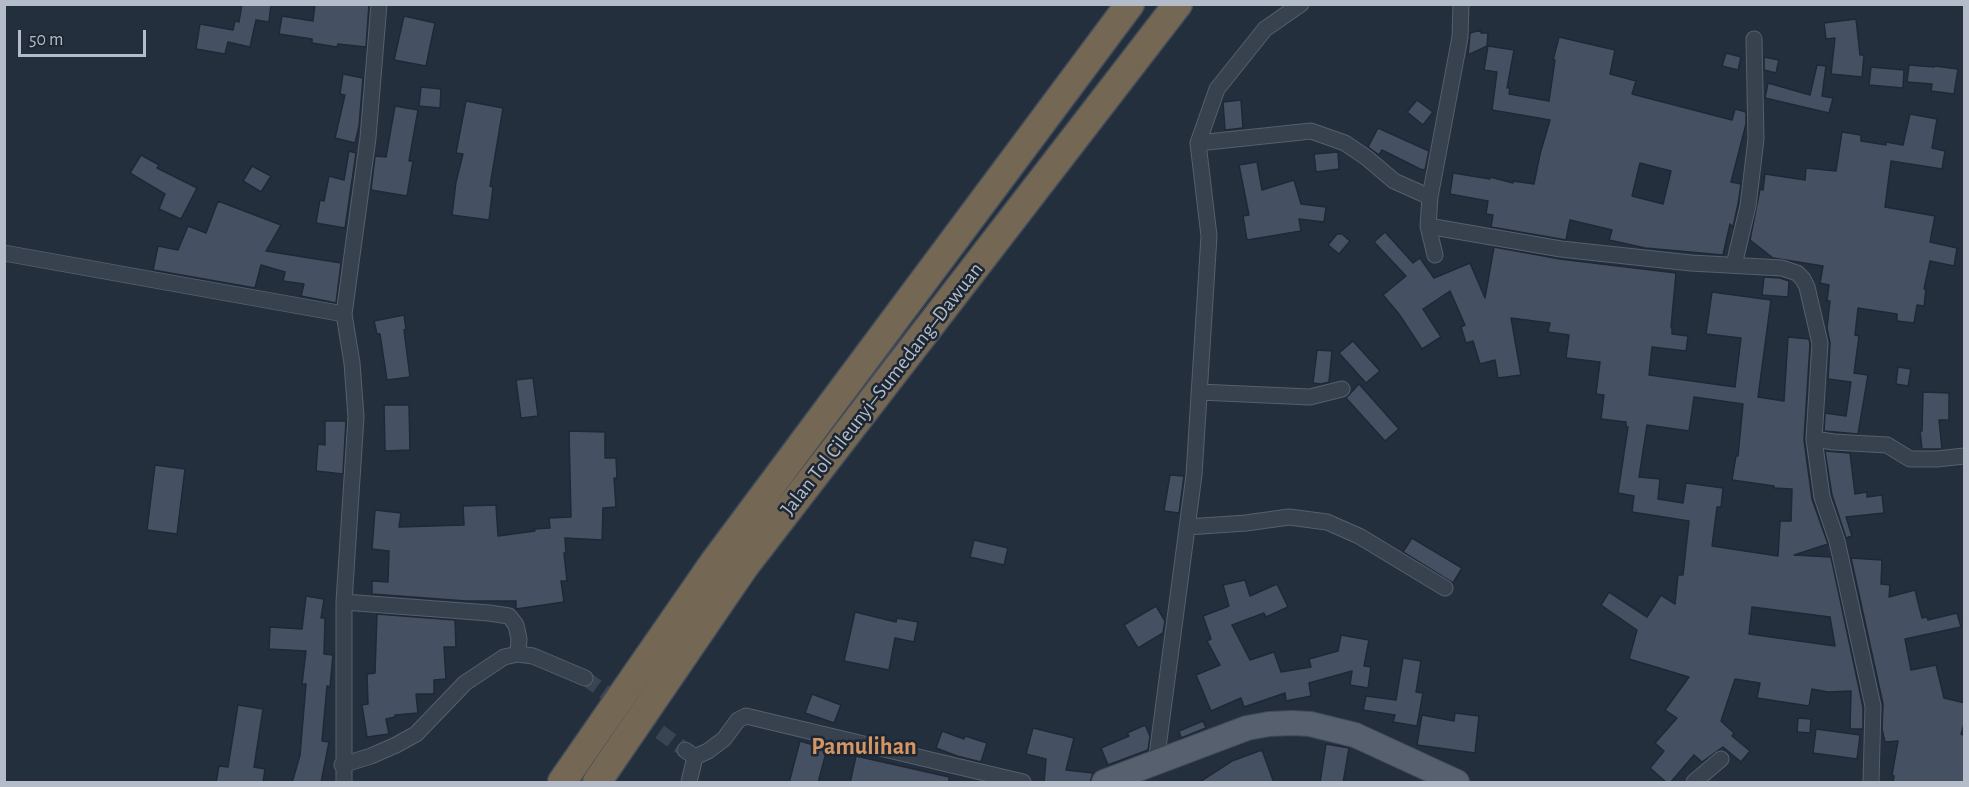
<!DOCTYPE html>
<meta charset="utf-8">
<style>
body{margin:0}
#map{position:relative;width:1969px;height:787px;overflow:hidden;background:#242f3e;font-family:"Alegreya Sans",sans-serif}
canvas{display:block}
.frame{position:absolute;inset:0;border:6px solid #b4bcc9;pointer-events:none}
.scale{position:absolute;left:18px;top:30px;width:128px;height:27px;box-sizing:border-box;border:3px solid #b4bcc9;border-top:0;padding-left:8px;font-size:18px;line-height:21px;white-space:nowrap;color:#b4bcc9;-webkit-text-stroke:4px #1d2633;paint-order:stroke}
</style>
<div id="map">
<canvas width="1969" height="787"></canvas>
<div class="frame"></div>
<div class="scale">50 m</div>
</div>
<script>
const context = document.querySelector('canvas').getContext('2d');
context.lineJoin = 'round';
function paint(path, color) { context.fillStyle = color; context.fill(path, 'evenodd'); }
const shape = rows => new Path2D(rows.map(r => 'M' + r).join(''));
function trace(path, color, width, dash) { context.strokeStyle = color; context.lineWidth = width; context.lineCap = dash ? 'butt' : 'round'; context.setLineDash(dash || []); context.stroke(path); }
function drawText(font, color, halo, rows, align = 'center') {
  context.font = font + ' "Alegreya Sans",sans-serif'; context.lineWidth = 5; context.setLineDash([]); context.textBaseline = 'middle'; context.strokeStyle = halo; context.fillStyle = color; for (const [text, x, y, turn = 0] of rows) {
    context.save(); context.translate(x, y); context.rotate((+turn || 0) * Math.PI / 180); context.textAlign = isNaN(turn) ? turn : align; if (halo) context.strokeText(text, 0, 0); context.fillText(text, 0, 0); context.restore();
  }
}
const building = shape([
 [242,4,271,4,269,22,256,20,250,47,228,42,225,54,196,49,200,24,233,30,235,21,239,22,242,4],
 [315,4,369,4,366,47,338,44,337,47,312,43,312,39,279,34,282,16,313,21,315,4],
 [404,16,435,23,426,66,394,60,404,16],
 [1856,19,1860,55,1864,55,1862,77,1831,74,1835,38,1826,39,1824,23,1856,19],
 [1481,30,1481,33,1488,33,1487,46,1468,55,1470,33,1481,30],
 [1559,37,1615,50,1610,74,1636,81,1632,94,1732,120,1735,109,1746,112,1746,124,1731,182,1741,184,1738,204,1733,227,1730,224,1723,255,1645,248,1609,240,1612,230,1570,220,1566,240,1491,227,1493,215,1486,214,1488,201,1450,194,1453,173,1490,179,1490,177,1513,183,1513,181,1534,184,1540,154,1550,120,1492,110,1497,72,1484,70,1488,46,1514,50,1507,88,1510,88,1509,94,1549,101,1555,60,1553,60,1559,37],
 [1640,163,1671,171,1663,204,1632,196,1640,163],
 [1726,53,1741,57,1738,70,1722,66,1726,53],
 [1764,57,1779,60,1776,73,1764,70,1764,57],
 [1817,65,1826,66,1822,96,1833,98,1829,113,1765,98,1768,83,1810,95,1817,65],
 [1909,65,1934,67,1935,66,1958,69,1954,94,1931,91,1932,84,1907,82,1909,65],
 [1871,67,1904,70,1903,88,1869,85,1871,67],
 [343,74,363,78,359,126,355,143,335,138,345,95,340,94,343,74],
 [421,87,441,89,440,108,419,106,421,87],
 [1241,100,1243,128,1225,130,1223,102,1241,100],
 [1417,100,1433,112,1423,125,1407,112,1417,100],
 [466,101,503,108,490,186,493,187,489,220,452,215,456,182,463,154,456,153,466,101],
 [395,106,418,110,409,161,413,161,407,196,371,190,375,156,386,157,395,106],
 [1910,114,1937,119,1932,148,1945,151,1942,169,1891,161,1885,207,1935,216,1930,242,1957,248,1954,266,1930,261,1924,289,1926,289,1924,306,1917,305,1914,323,1897,321,1897,314,1858,308,1855,335,1859,336,1854,373,1868,375,1858,434,1824,431,1825,413,1846,416,1851,382,1828,379,1830,343,1827,328,1830,301,1827,301,1829,285,1820,283,1823,266,1773,258,1750,240,1760,189,1763,190,1765,174,1805,180,1806,168,1836,171,1842,132,1861,135,1861,141,1886,145,1886,142,1903,145,1910,114],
 [1378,128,1429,151,1425,170,1420,169,1382,150,1379,155,1368,147,1378,128],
 [349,151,356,153,345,228,316,223,320,200,324,201,329,176,344,180,349,151],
 [1338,152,1339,169,1316,172,1314,154,1338,152],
 [141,155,159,165,157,168,197,188,181,219,159,209,165,194,130,173,141,155],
 [1257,162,1262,190,1294,180,1301,204,1326,207,1324,222,1299,219,1301,231,1247,240,1243,216,1249,215,1239,165,1257,162],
 [252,166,271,176,261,192,243,181,252,166],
 [218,201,281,225,266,251,341,263,336,303,301,296,304,284,283,281,285,272,261,265,255,288,153,270,158,246,178,250,188,226,206,233,218,201],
 [1385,232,1413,263,1420,258,1434,278,1470,263,1485,298,1494,247,1560,259,1676,273,1671,327,1672,327,1672,334,1688,336,1686,351,1652,347,1649,375,1735,387,1741,338,1706,334,1712,292,1771,300,1758,397,1784,401,1788,337,1809,339,1810,344,1804,440,1812,499,1828,544,1794,555,1831,557,1863,707,1863,729,1850,729,1851,691,1828,692,1812,689,1809,706,1757,698,1760,683,1735,679,1721,721,1734,733,1732,736,1750,751,1741,762,1723,747,1702,762,1694,755,1670,783,1667,783,1650,768,1664,751,1655,743,1677,718,1665,710,1689,677,1629,659,1637,630,1601,605,1609,592,1647,617,1661,595,1675,604,1678,575,1683,575,1689,521,1632,512,1634,496,1618,493,1628,427,1626,427,1626,422,1601,419,1604,395,1596,394,1600,362,1566,358,1569,335,1548,332,1550,323,1511,318,1521,375,1498,378,1495,360,1480,364,1473,341,1466,343,1461,327,1465,325,1450,291,1423,309,1441,337,1422,349,1399,314,1383,295,1406,276,1374,242,1385,232],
 [1694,397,1743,404,1738,456,1736,456,1732,480,1774,486,1774,488,1792,489,1791,521,1780,521,1778,556,1712,546,1717,507,1721,507,1723,488,1686,483,1683,503,1658,499,1660,479,1639,477,1647,425,1689,431,1694,397],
 [1752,607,1830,617,1835,646,1749,634,1752,607],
 [1337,234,1342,234,1350,241,1339,254,1328,245,1337,234],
 [1764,277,1780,278,1789,281,1788,297,1762,295,1764,277],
 [404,315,406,329,404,330,410,377,387,380,380,334,377,334,374,321,404,315],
 [1353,341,1380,371,1366,383,1339,353,1353,341],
 [1317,350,1332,351,1329,382,1321,384,1313,383,1317,350],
 [1898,367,1911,369,1908,386,1896,384,1898,367],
 [533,378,538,416,521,418,516,380,533,378],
 [1359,384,1399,429,1385,441,1346,398,1359,384],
 [1923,392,1949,393,1949,420,1939,420,1942,449,1922,449,1920,431,1922,431,1923,392],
 [384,405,409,405,410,450,385,451,384,405],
 [325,421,346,421,343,474,316,471,318,444,325,445,325,421],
 [569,431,605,432,605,458,616,458,617,478,614,478,616,507,603,508,602,540,565,538,566,553,564,553,567,581,561,581,564,602,516,609,516,601,466,601,372,594,372,581,388,582,389,551,372,549,375,510,401,513,399,527,464,525,463,506,496,505,498,536,535,531,534,529,550,528,549,518,571,517,569,431],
 [1825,451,1850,453,1855,494,1867,492,1867,497,1882,495,1884,513,1846,517,1852,536,1846,538,1832,495,1825,451],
 [155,465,185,469,177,534,147,530,155,465],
 [1170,475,1184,476,1179,513,1164,511,1170,475],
 [1412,538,1462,568,1453,583,1403,552,1412,538],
 [974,540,1008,548,1004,565,970,557,974,540],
 [1851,558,1882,560,1881,584,1890,585,1889,597,1915,590,1922,618,1927,617,1928,620,1957,613,1961,627,1905,639,1911,670,1936,665,1944,698,1965,703,1965,721,1961,734,1965,736,1965,783,1893,783,1894,776,1892,775,1898,741,1885,742,1882,729,1883,704,1851,558],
 [1245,580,1250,596,1277,584,1288,607,1266,617,1264,613,1232,625,1250,660,1274,652,1281,672,1311,667,1309,659,1338,651,1341,635,1369,640,1364,666,1371,667,1368,688,1350,685,1352,671,1309,683,1311,696,1286,701,1285,693,1244,707,1241,698,1211,711,1196,675,1220,665,1207,641,1211,639,1203,616,1229,606,1223,585,1245,580],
 [306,596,324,599,321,618,325,618,324,654,333,655,330,687,327,686,322,741,329,742,321,783,292,783,300,755,306,684,302,684,306,651,269,649,270,627,302,629,306,596],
 [1156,606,1165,621,1163,633,1138,648,1124,625,1156,606],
 [855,612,896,622,897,618,918,622,914,642,895,638,889,670,844,661,855,612],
 [377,614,455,620,456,647,444,647,446,679,434,680,434,694,416,694,418,713,395,715,395,717,386,719,389,734,367,737,362,705,368,704,367,674,375,673,377,614],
 [1403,658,1421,661,1416,692,1423,693,1417,726,1393,722,1395,715,1363,710,1366,696,1396,700,1403,658],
 [812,694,841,705,834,723,805,713,812,694],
 [238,705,263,709,254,767,265,769,263,783,216,783,219,766,228,767,238,705],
 [1455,713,1479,716,1475,753,1417,745,1422,715,1454,721,1455,713],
 [1798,718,1811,719,1810,733,1797,732,1798,718],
 [1203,721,1206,728,1181,738,1179,731,1203,721],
 [1145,725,1150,736,1148,750,1108,765,1101,748,1129,736,1127,733,1145,725],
 [1033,728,1074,738,1066,770,1093,773,1090,783,1044,783,1046,759,1026,754,1033,728],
 [1816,729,1860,735,1857,759,1813,753,1816,729],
 [942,731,964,739,965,736,987,743,981,762,957,756,936,748,942,731],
 [800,741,827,749,818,783,789,783,800,741],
 [1326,744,1349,748,1343,783,1320,783,1326,744],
 [1262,750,1274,783,1198,783,1232,761,1262,750],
 [856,756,949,777,949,783,850,783,856,756]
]);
paint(building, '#455162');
trace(building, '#1f2835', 1.5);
trace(shape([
 [585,678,685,750]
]), '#3a4453', 15, [15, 8]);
const minor = shape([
 [1198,143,1311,131,1345,143,1367,158,1394,181,1430,197],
 [1428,226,1561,249,1691,263,1782,268,1797,273,1803,279,1807,287,1820,343,1814,439,1822,497,1837,541,1873,706,1871,782],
 [4,253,344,314],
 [1435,255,1428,226,1430,197,1460,37,1461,4],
 [1734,265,1748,206,1756,139,1754,39],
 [1199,392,1310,397,1342,389],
 [1814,439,1834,442,1887,445,1910,459,1937,459,1964,456],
 [1187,527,1246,523,1289,517,1327,522,1359,536,1445,588],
 [344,602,489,613,509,616,516,625,519,639,518,654],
 [685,750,695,757,708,751,724,739,738,720,746,716,1023,782],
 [1156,763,1194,475,1209,236,1198,143,1217,89,1265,29,1301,4],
 [342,765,371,756,396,745,416,734,465,683,504,657,518,654,533,656,585,678],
 [344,782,344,602,356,417,352,363,344,314,368,138,379,4],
 [689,782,695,757],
 [1694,782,1721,759]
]);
const primary = shape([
 [1104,782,1247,728,1269,724,1293,723,1310,724,1355,735,1457,782]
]);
const motorway = shape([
 [562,782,715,561,1130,4],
 [597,782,744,567,1178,4]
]);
trace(minor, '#565f6c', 17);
trace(primary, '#414a57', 26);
trace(motorway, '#434c59', 31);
trace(minor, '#38414e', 15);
trace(primary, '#56606e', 24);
trace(motorway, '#746855', 28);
drawText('21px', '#b4bcc9', '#1d2633', [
 ["Jalan Tol Cileunyi–Sumedang–Dawuan",882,389,-52]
]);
drawText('bold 24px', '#d59563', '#1d2633', [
 ["Pamulihan",864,747]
]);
</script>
